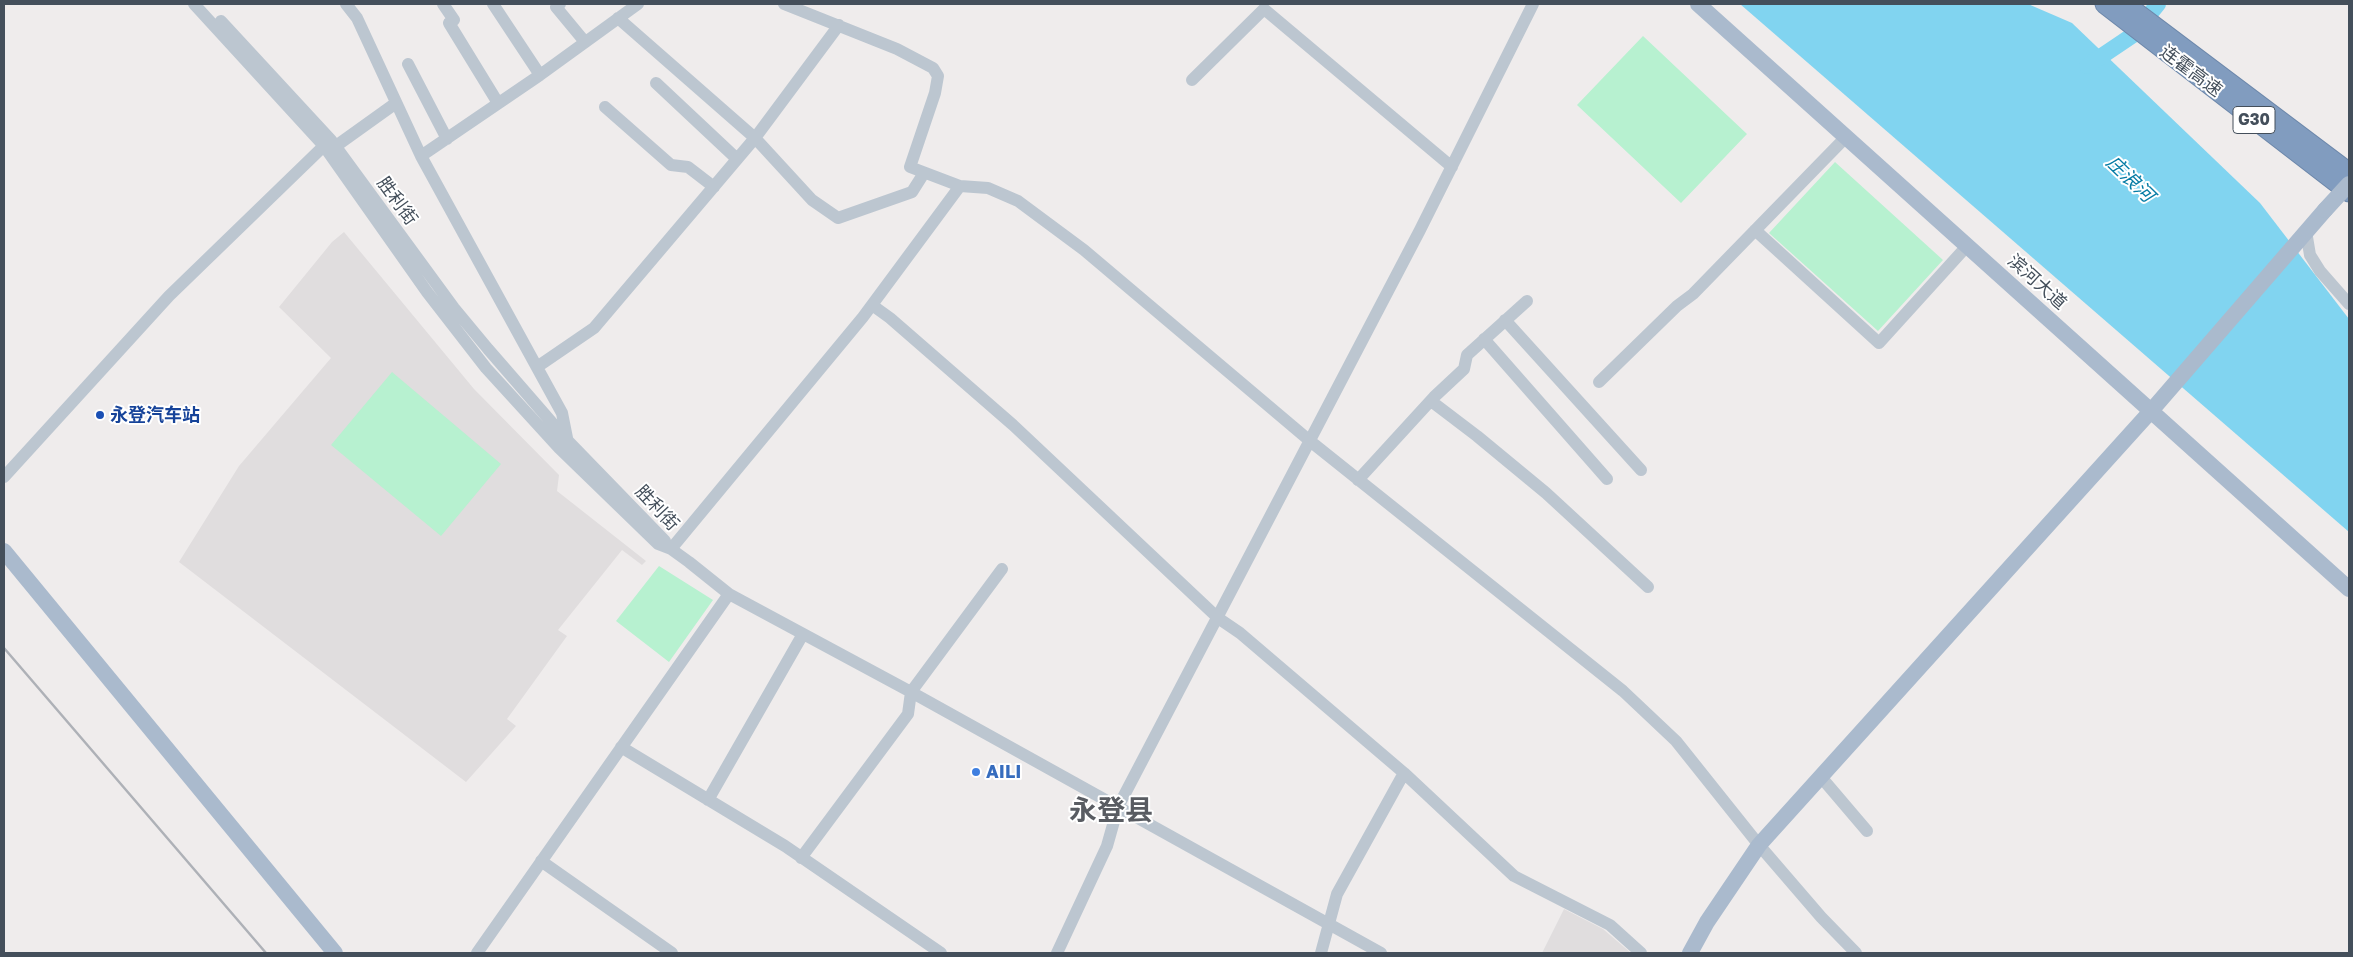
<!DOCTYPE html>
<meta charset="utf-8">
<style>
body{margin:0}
#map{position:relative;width:2353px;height:957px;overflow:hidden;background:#efecec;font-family:"Golos Text",sans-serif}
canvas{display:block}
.frame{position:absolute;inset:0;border:5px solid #444f5b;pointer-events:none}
</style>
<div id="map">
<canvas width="2353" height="957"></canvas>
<div class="frame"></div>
</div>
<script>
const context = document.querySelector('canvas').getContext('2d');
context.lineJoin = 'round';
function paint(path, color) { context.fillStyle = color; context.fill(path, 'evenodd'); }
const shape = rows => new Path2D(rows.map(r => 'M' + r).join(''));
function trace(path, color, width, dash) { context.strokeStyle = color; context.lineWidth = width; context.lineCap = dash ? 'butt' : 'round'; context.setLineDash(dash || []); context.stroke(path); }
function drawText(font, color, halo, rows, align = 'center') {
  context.font = font + ' "Golos Text","Noto Sans SC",sans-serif'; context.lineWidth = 4; context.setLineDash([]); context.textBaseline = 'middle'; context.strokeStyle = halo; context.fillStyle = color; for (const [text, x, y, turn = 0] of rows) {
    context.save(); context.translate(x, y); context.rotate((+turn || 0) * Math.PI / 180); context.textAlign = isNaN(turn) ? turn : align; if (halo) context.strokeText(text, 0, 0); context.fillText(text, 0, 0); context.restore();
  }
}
paint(shape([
 [344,232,474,389,559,475,557,491,646,561,642,565,622,550,558,630,567,636,507,719,516,726,466,782,179,562,239,466,331,358,279,307,332,242],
 [1564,909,1603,929,1631,953,1542,953]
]), '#e0ddde');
paint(shape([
 [1643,36,1747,134,1681,203,1577,105],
 [1835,162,1943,260,1878,331,1769,233],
 [392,372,501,464,441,536,331,445],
 [659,566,713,600,669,662,616,621]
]), '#b7f1d0');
paint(shape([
 [1740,4,2028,4,2072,23,2260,203,2349,319,2349,532]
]), '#81d4f0');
trace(shape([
 [2087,66,2133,35,2158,4]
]), '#81d4f0', 16);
const highway = shape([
 [2105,4,2349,192],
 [2126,5,2349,173]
]);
trace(highway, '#6c87aa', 21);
trace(shape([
 [194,4,324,146,427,292,486,368,559,448,658,544,671,549,689,562,729,594,911,692,1381,953],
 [346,4,357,18,421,156,562,413,567,438],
 [443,4,454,20,449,23,498,103],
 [493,4,540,75],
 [560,4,556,7,585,42],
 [784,4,897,49,933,68,938,76,935,93,910,167,960,186,988,188,1018,201,1084,250,1310,441,1623,691,1676,741,1759,845,1821,917,1856,953],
 [618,18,755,138,812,200,838,218,912,192,924,173],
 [221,21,331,140,454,308,488,349,567,440,665,541],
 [408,64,447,139],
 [1192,80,1264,9,1452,167],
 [656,83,737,159],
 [605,107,671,165,688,167,714,187],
 [336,146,396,103],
 [421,156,540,75,638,4],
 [1755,230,1879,343,1967,246],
 [2306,231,2310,255,2320,271,2349,304],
 [872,305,890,318,1013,425,1218,618,1240,633,1404,773,1514,876,1610,925,1641,953],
 [1505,320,1641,470],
 [1484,339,1607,479],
 [537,367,594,328,755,138,839,25],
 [1599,382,1677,306,1693,294,1846,137],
 [1431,401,1477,436,1546,493,1648,587],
 [4,477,169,296,329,141],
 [1358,480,1434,397,1464,369,1467,355,1527,301],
 [671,549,863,317,960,186],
 [621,747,785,846,941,953],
 [1821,777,1867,831],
 [708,800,803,634],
 [801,858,908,714,911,692,1002,569],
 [541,861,672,953],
 [477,953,729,594],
 [1057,953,1107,846,1118,807,1420,230,1533,4],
 [1321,953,1337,894,1404,773]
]), '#bcc6d0', 12);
trace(shape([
 [1698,4,2349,589],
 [4,551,335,953],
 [1690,953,1707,922,1759,845,2151,411,2325,210]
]), '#aabacd', 16);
trace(highway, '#819cbf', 19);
trace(shape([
 [4,648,266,953]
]), '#aeb1b7', 2.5);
trace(shape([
 [2325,210,2349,184]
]), '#aabacd', 16);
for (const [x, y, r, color] of [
 [100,415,5,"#1a4fb4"],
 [976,772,5,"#3f7fe0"]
]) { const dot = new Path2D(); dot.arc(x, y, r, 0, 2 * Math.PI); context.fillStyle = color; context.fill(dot); trace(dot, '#fff', 2); }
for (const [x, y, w] of [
 [2254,120,42]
]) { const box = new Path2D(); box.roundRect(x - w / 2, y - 13.5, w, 27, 4); context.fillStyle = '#fff'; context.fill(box); trace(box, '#444f5b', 1); }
drawText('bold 16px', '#444f5b', null, [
 ["G30",2254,120]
]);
drawText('18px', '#444f5b', '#fff', [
 ["连霍高速",2191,71,37],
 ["胜利街",397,201,54],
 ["滨河大道",2037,282,42],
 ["胜利街",657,508,47]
]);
drawText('bold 18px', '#164399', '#fff', [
 ["永登汽车站",110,415]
], 'left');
drawText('bold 18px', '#366cbe', '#fff', [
 ["AILI",986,772]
], 'left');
drawText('italic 19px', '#067ca5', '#fff', [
 ["庄浪河",2130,179,44]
]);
drawText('bold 28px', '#595c62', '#fff', [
 ["永登县",1111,811]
]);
</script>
